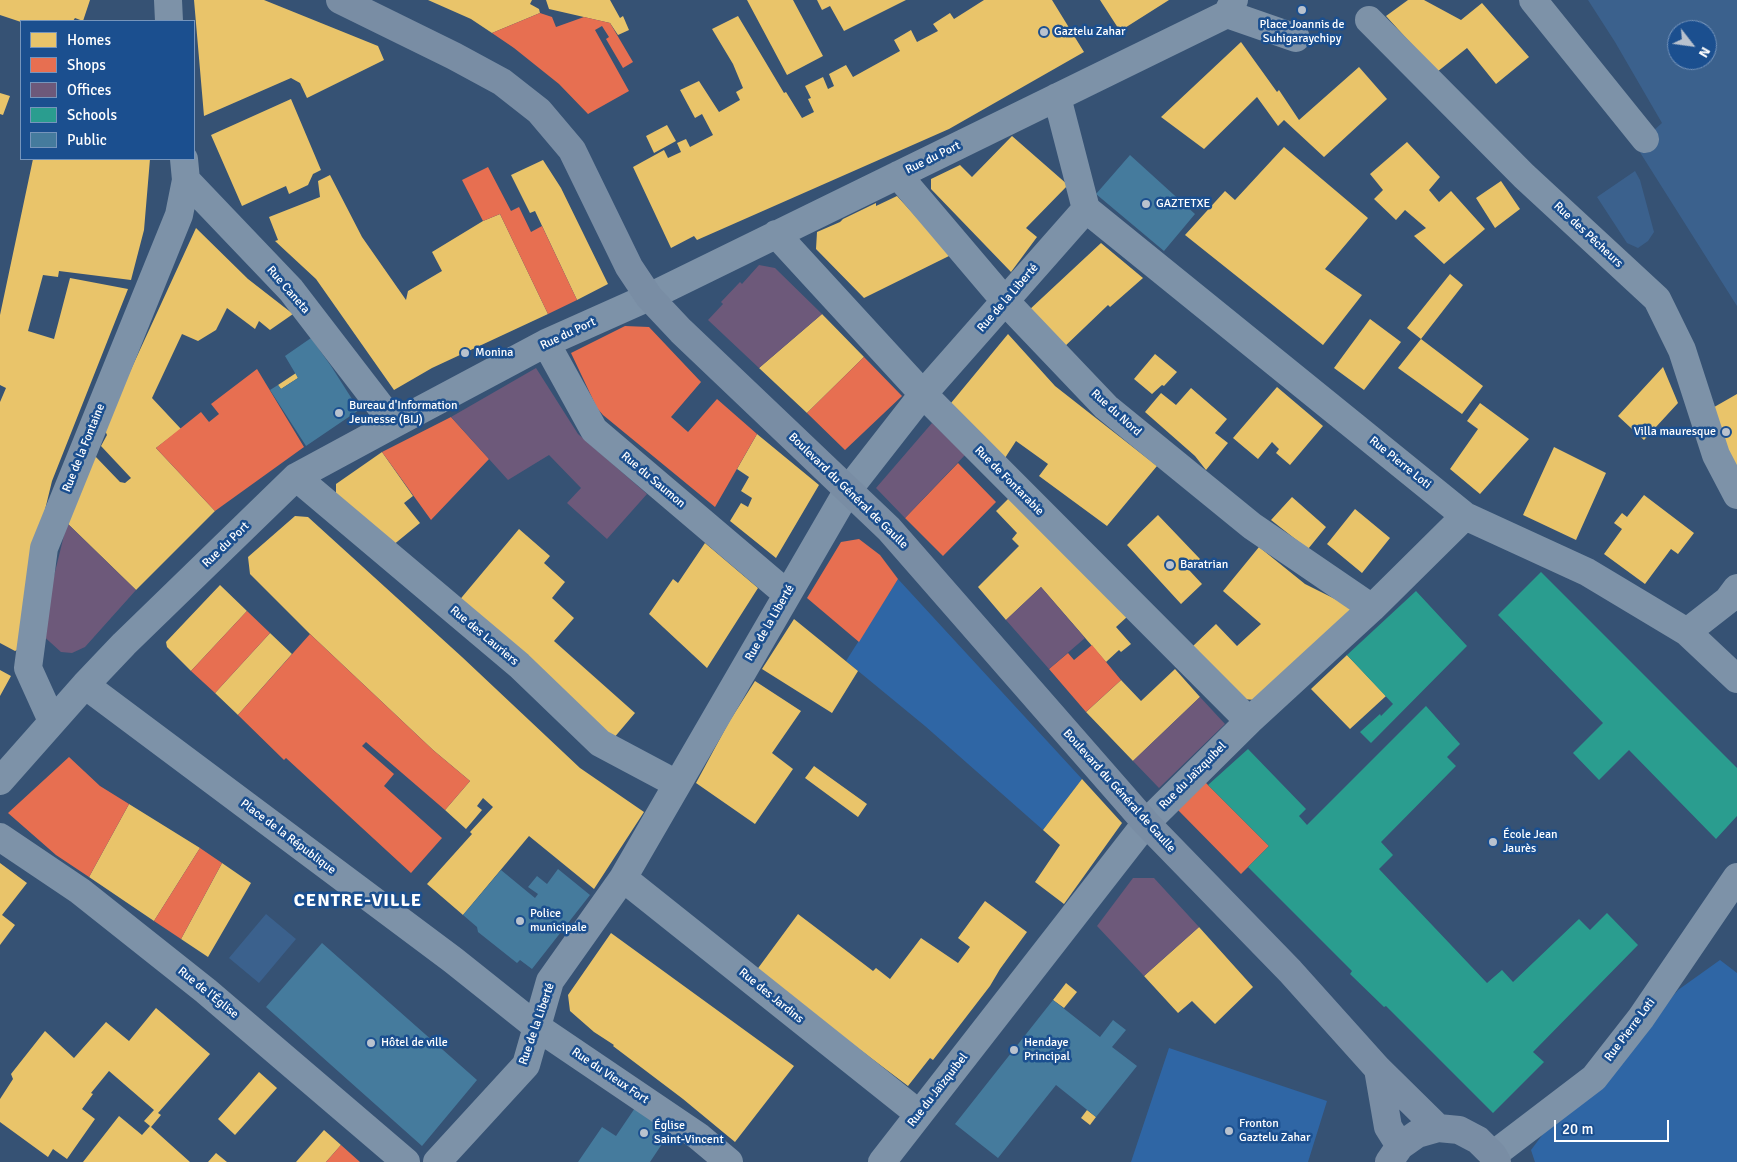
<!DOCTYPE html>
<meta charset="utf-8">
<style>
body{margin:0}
#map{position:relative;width:1737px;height:1162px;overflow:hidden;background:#365274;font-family:Signika,sans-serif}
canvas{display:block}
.legend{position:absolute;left:20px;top:20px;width:175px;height:140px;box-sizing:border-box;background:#1b4f8f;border:1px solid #7695bc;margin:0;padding:6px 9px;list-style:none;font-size:15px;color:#fff}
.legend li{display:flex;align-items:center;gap:10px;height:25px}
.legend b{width:25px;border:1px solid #7695bc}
.north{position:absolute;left:1667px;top:20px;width:50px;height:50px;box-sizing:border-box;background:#1b4f8f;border:1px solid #7695bc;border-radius:50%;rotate:120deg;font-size:14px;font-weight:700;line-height:20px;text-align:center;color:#fff}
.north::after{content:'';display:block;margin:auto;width:18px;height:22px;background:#b9c2ce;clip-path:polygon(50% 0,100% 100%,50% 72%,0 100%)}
.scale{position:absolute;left:1554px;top:1120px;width:115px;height:22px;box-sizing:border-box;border:2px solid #fff;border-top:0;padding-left:6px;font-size:15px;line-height:18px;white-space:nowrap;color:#fff;-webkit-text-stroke:4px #1b4f8f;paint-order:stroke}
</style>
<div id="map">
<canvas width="1737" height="1162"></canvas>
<ul class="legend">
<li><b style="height:14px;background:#e9c46a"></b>Homes</li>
<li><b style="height:14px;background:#e76f51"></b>Shops</li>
<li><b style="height:14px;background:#6d597a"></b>Offices</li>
<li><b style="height:14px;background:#2a9d8f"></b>Schools</li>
<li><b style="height:14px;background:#457b9d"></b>Public</li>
</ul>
<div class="north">N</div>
<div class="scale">20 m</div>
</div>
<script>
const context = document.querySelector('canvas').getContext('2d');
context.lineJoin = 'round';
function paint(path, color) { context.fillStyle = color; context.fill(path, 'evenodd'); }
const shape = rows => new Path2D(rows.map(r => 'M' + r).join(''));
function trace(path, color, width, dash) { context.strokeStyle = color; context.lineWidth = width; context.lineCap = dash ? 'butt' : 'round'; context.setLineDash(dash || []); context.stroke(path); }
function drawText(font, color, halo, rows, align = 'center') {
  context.font = font + ' Signika,sans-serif'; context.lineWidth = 5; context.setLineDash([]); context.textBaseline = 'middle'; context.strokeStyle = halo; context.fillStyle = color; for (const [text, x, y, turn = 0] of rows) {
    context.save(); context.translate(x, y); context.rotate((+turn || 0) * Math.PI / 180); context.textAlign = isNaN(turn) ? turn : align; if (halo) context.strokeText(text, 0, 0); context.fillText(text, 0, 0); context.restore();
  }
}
paint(shape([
 [898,579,1082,779,1043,830,925,726,846,661],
 [1720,960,1737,973,1737,1162,1535,1162,1531,1150,1552,1122,1612,1067,1678,990],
 [1169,1048,1327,1101,1308,1162,1131,1162]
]), '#2f66a5');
paint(shape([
 [1588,0,1737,0,1737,306,1636,146,1662,123,1615,42],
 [1677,30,1707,30,1707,60,1677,60],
 [1635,171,1640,180,1654,232,1648,241,1638,248,1627,243,1597,197],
 [266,914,296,939,259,983,229,958]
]), '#3b618d');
paint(shape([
 [0,0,90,0,83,21,75,18,73,21,21,22,0,15],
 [194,0,264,0,378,46,384,60,307,98,300,83,291,78,204,116],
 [428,0,532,0,530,4,539,9,540,13,492,33,471,19],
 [546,0,610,0,620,18,623,16,629,30,618,35,610,23,549,9],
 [747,0,793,0,823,56,787,75],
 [817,0,906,0,844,31,830,6,822,10],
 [984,0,1052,0,1084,52,949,129,697,240,694,236,671,248,633,167,664,150,668,158,681,152,677,143,686,139,690,147,713,135,702,114,695,118,680,90,699,81,719,112,740,100,736,92,743,88,733,64,712,29,738,16,784,93,786,92,802,118,814,112,808,99,811,98,805,86,823,77,828,89,834,86,829,74,846,65,853,77,900,51,894,40,911,30,917,42,938,31,933,24,950,13,954,19],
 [1100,0,1169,0,1120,31],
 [1408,0,1424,0,1461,20,1482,3,1529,57,1496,84,1467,48,1437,72,1386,16],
 [1241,42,1277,92,1279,90,1299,120,1359,67,1387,99,1324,157,1284,120,1278,126,1257,97,1204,149,1161,117],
 [0,93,10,96,3,115,0,114],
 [291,99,321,170,313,174,308,185,289,194,286,186,242,206,211,135],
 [667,125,676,141,654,153,646,136],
 [1012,136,1068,185,1026,228,1037,237,1011,272,931,189,931,179,960,165,972,177],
 [1407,142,1440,177,1429,190,1439,202,1451,191,1485,229,1444,264,1414,236,1426,228,1405,210,1396,220,1374,199,1383,190,1370,174],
 [1284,147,1368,218,1325,269,1362,295,1323,345,1185,235,1225,191,1235,200],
 [33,159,150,159,144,230,131,280,59,271,58,277,43,275,28,331,54,339,70,278,128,289,52,481,27,584,17,650,15,651,0,643,0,402,6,388,0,385,0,315],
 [543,160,561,188,608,284,577,300,535,211,530,213,511,175],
 [330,175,362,237,406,300,408,291,442,271,432,252,483,221,500,214,548,314,432,368,394,390,316,279,275,241,278,240,269,217,320,197,318,181],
 [1501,181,1520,209,1495,228,1476,198],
 [897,196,951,255,864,298,816,249,817,232,840,222,843,219,876,203,876,206],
 [196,228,248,279,293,314,270,330,259,321,255,329,227,308,216,330,198,341,182,334,152,398,181,429,156,448,215,511,136,590,67,523,95,456,120,482,125,483,131,478,101,446,107,435,104,428],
 [1101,243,1143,278,1110,307,1108,305,1061,350,1028,311],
 [1450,274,1463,285,1421,339,1407,328],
 [822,314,864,357,807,413,759,368],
 [1370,319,1401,342,1364,390,1334,368],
 [1008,334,1055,386,1157,466,1107,526,1039,476,1048,464,1016,441,1005,458,951,403],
 [1421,339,1483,386,1462,414,1398,368],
 [1155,354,1177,372,1164,386,1162,385,1152,394,1134,379],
 [1663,367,1678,403,1644,440,1618,416],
 [296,373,298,378,281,389,278,385],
 [1277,387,1323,426,1290,465,1276,453,1279,449,1272,442,1258,459,1233,438],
 [1191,388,1227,419,1215,433,1228,443,1206,470,1195,456,1145,412,1161,393,1176,405],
 [1737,394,1737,476,1709,410],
 [1480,403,1529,439,1480,494,1450,469,1478,429,1467,421],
 [757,434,819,485,776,558,730,521,741,503,748,507,752,498,741,491,749,477,737,469],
 [1554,447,1606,473,1576,540,1523,515],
 [382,452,413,496,404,503,420,523,392,546,336,495,336,484],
 [1644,495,1694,533,1678,554,1671,549,1645,584,1604,554,1622,529,1614,523,1622,513,1627,517],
 [1010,497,1127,617,1116,627,1131,644,1121,652,1119,650,1106,662,1041,587,1006,620,978,587,1019,546,1012,539,1017,533,996,511],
 [1292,497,1326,527,1308,549,1271,520],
 [1355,509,1390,538,1362,573,1327,544],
 [1158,515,1200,559,1189,570,1202,584,1181,604,1127,545],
 [295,516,308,517,462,657,580,768,644,812,594,889,529,836,463,915,427,884,472,834,470,832,493,807,483,798,477,806,482,810,466,829,445,810,470,781,433,750,310,634,250,574,248,557],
 [519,529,550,556,544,563,565,582,552,598,574,618,554,641,635,713,613,739,457,603],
 [705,543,758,588,707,668,649,614,673,579,678,583],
 [1259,547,1305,584,1355,609,1256,700,1242,699,1192,647,1216,624,1237,646,1261,624,1223,591],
 [220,585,247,611,191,671,167,647,166,642],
 [794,619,858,671,832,713,762,669],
 [270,633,292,654,238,715,215,693],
 [1347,655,1386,696,1350,729,1311,689],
 [1175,669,1200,697,1133,761,1086,712,1121,680,1141,701],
 [0,670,11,676,0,696],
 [755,681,801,711,772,753,793,769,755,824,696,783,729,722],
 [814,766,867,804,858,817,805,778],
 [1082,779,1122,823,1064,904,1035,882,1060,845,1043,830],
 [129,804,200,848,154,921,89,877],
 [0,863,27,883,2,915,15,925,0,945],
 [222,863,251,883,208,957,181,939],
 [985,901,1027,932,1000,969,990,986,933,1060,930,1058,908,1086,756,971,798,914,873,971,876,968,890,979,921,938,958,963,970,947,958,938],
 [1199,927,1253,987,1215,1024,1192,1001,1178,1013,1144,976],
 [611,933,794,1066,735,1142,683,1099,613,1046,614,1045,594,1032,570,1011,568,995],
 [1066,983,1077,992,1064,1008,1053,1000],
 [156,1008,210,1054,158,1113,161,1115,151,1127,190,1162,83,1162,119,1116,142,1135,150,1126,144,1121,154,1110,109,1071,91,1093,93,1094,82,1109,95,1119,67,1159,53,1149,48,1157,0,1122,0,1099,13,1079,11,1074,45,1031,74,1058,106,1022,129,1041],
 [259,1072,277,1088,235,1135,218,1119],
 [1087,1110,1096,1117,1090,1125,1081,1118],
 [324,1130,341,1145,326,1162,296,1162],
 [216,1153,227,1162,208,1162]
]), '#e9c46a');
paint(shape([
 [540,13,552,17,556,27,584,17,610,23,633,62,623,68,606,39,609,37,602,26,595,30,629,91,588,114,559,84,514,48,492,33],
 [488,167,511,211,519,207,531,232,542,226,577,300,548,314,500,214,483,221,462,180],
 [625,326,649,327,701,382,671,417,679,424,688,432,717,399,757,434,715,507,603,415,597,408,571,353],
 [864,357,902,396,845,450,807,413],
 [257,369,304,447,215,511,156,448,201,412,209,422,219,414,211,404],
 [451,417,489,459,431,520,382,452],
 [958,463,996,502,943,556,905,518],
 [859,539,880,555,898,579,859,642,807,598,841,542],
 [247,611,270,633,215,693,191,671],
 [310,634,433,750,470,781,445,810,366,742,362,746,394,774,384,786,442,838,411,873,286,758,284,760,238,715],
 [1092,645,1121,680,1086,712,1049,669,1068,653,1074,660],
 [69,757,100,786,129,804,89,877,56,855,8,813],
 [1205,782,1269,846,1241,874,1177,809],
 [200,848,222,863,181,939,154,921],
 [341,1145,360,1162,326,1162]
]), '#e76f51');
paint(shape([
 [759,265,775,268,822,314,759,368,708,320,723,304,721,302,740,282,742,284],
 [536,368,578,434,647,494,607,539,567,503,581,488,549,455,508,480,451,417],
 [932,423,965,455,905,518,876,488],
 [67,523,136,590,85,647,72,653,61,652,40,633],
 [1041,587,1085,638,1049,669,1006,620],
 [1200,697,1225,724,1159,788,1133,761],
 [1133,878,1154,878,1199,927,1144,976,1097,926]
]), '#6d597a');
paint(shape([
 [1541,572,1737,768,1737,816,1716,839,1629,750,1599,780,1573,753,1603,723,1498,615],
 [1416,591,1467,646,1371,743,1360,732,1380,714,1381,716,1393,704,1347,655],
 [1426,706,1460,744,1447,757,1456,766,1381,842,1393,855,1379,869,1487,983,1502,970,1513,982,1579,919,1590,930,1607,913,1638,945,1533,1052,1544,1062,1493,1113,1386,1006,1384,1007,1350,974,1352,971,1248,867,1269,846,1208,785,1248,749,1306,809,1299,816,1307,825]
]), '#2a9d8f');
paint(shape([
 [1130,155,1195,214,1164,251,1096,194],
 [311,338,331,366,359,410,306,446,270,390,278,385,281,389,298,378,285,356],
 [558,869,590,895,532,969,520,960,517,963,478,932,477,927,463,915,501,870,535,898,538,894,528,887,537,876,547,884],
 [322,943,477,1080,422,1146,266,1007],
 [1053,1000,1100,1037,1113,1020,1126,1030,1112,1047,1137,1066,1096,1117,1056,1085,998,1158,955,1124],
 [637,1105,672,1129,650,1162,578,1162,602,1127,616,1136]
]), '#457b9d');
trace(shape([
 [168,0,169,21],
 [1533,0,1645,139],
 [1227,14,1296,38],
 [1369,20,1524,176,1657,299,1682,350,1716,455,1737,495],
 [1057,97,1086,209],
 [184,159,186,180,291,290,394,424],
 [898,175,1005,301,1106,407,1252,526,1372,608],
 [1086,209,1465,516,1587,572,1687,632,1737,679],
 [776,234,923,394,1249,721],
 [546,343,594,430,787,594],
 [296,477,519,665,600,743,677,784],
 [1687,632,1728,600,1737,588],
 [85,685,453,960,537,1027,698,1136,729,1162],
 [52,721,28,668,44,548,179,215,186,180],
 [0,781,85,685,124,644,296,477,394,424,546,343,649,297,1227,14,1234,0],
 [0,837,80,891,206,991,406,1162],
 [623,878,919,1114],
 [1493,1155,1594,1078,1641,1018,1737,877],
 [437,1162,526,1065,550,981,623,878,848,490,923,394,1086,209],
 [882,1162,1146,823,1249,721,1372,608,1465,516]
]), '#7d92a8', 28);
trace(shape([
 [340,0,454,56,502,82,539,111,572,150,629,267,649,297,681,331,889,529,1146,823,1290,971,1378,1069,1438,1128],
 [1378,1069,1388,1127,1400,1146],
 [1389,1162,1400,1146,1417,1134,1438,1128,1459,1130,1478,1140,1493,1155,1497,1162]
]), '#798da4', 28);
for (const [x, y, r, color] of [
 [1302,10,5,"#b9c2ce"],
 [1044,32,5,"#b9c2ce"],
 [1146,204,5,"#b9c2ce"],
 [465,353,5,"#b9c2ce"],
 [339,413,5,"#b9c2ce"],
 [1726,432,5,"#b9c2ce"],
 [1170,565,5,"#b9c2ce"],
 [1493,842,5,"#b9c2ce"],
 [520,921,5,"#b9c2ce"],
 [371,1043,5,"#b9c2ce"],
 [1014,1050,5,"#b9c2ce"],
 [1229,1131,5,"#b9c2ce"],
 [644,1133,5,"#b9c2ce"]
]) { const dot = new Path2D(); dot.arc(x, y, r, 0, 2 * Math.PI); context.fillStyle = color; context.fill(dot); trace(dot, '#1b4f8f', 2); }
drawText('12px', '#fff', '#1b4f8f', [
 ["Place Joannis de",1302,25,"center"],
 ["Suhigaraychipy",1302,39,"center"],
 ["Gaztelu Zahar",1054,32],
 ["GAZTETXE",1156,204],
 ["Monina",475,353],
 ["Bureau d'Information",349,406],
 ["Jeunesse (BIJ)",349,420],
 ["Villa mauresque",1716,432,"right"],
 ["Baratrian",1180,565],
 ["École Jean",1503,835],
 ["Jaurès",1503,849],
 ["Police",530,914],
 ["municipale",530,928],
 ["Hôtel de ville",381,1043],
 ["Hendaye",1024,1043],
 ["Principal",1024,1057],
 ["Fronton",1239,1124],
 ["Gaztelu Zahar",1239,1138],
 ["Église",654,1126],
 ["Saint-Vincent",654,1140]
], 'left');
drawText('12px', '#fff', '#1b4f8f', [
 ["Rue du Port",933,158,-26],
 ["Rue des Pêcheurs",1588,235,43],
 ["Rue Caneta",288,290,49],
 ["Rue de la Liberté",1008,298,-49],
 ["Rue du Port",568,334,-25],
 ["Rue du Nord",1116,413,42],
 ["Rue de la Fontaine",84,448,-68],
 ["Rue Pierre Loti",1400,463,39],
 ["Rue du Saumon",653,480,40],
 ["Rue de Fontarabie",1009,481,45],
 ["Boulevard du Général de Gaulle",848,491,44],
 ["Rue du Port",226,545,-44],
 ["Rue de la Liberté",770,623,-60],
 ["Rue des Lauriers",484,636,40],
 ["Rue du Jaïzquibel",1193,776,-45],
 ["Boulevard du Général de Gaulle",1119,791,48],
 ["Place de la République",288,837,37],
 ["Rue de l'Église",208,993,39],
 ["Rue des Jardins",771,996,39],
 ["Rue de la Liberté",537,1024,-71],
 ["Rue Pierre Loti",1630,1030,-53],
 ["Rue du Vieux Fort",610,1076,34],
 ["Rue du Jaïzquibel",938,1090,-52]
]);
context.letterSpacing = '1px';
drawText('bold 18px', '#fff', '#1b4f8f', [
 ["CENTRE-VILLE",358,901]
]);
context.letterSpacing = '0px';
</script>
